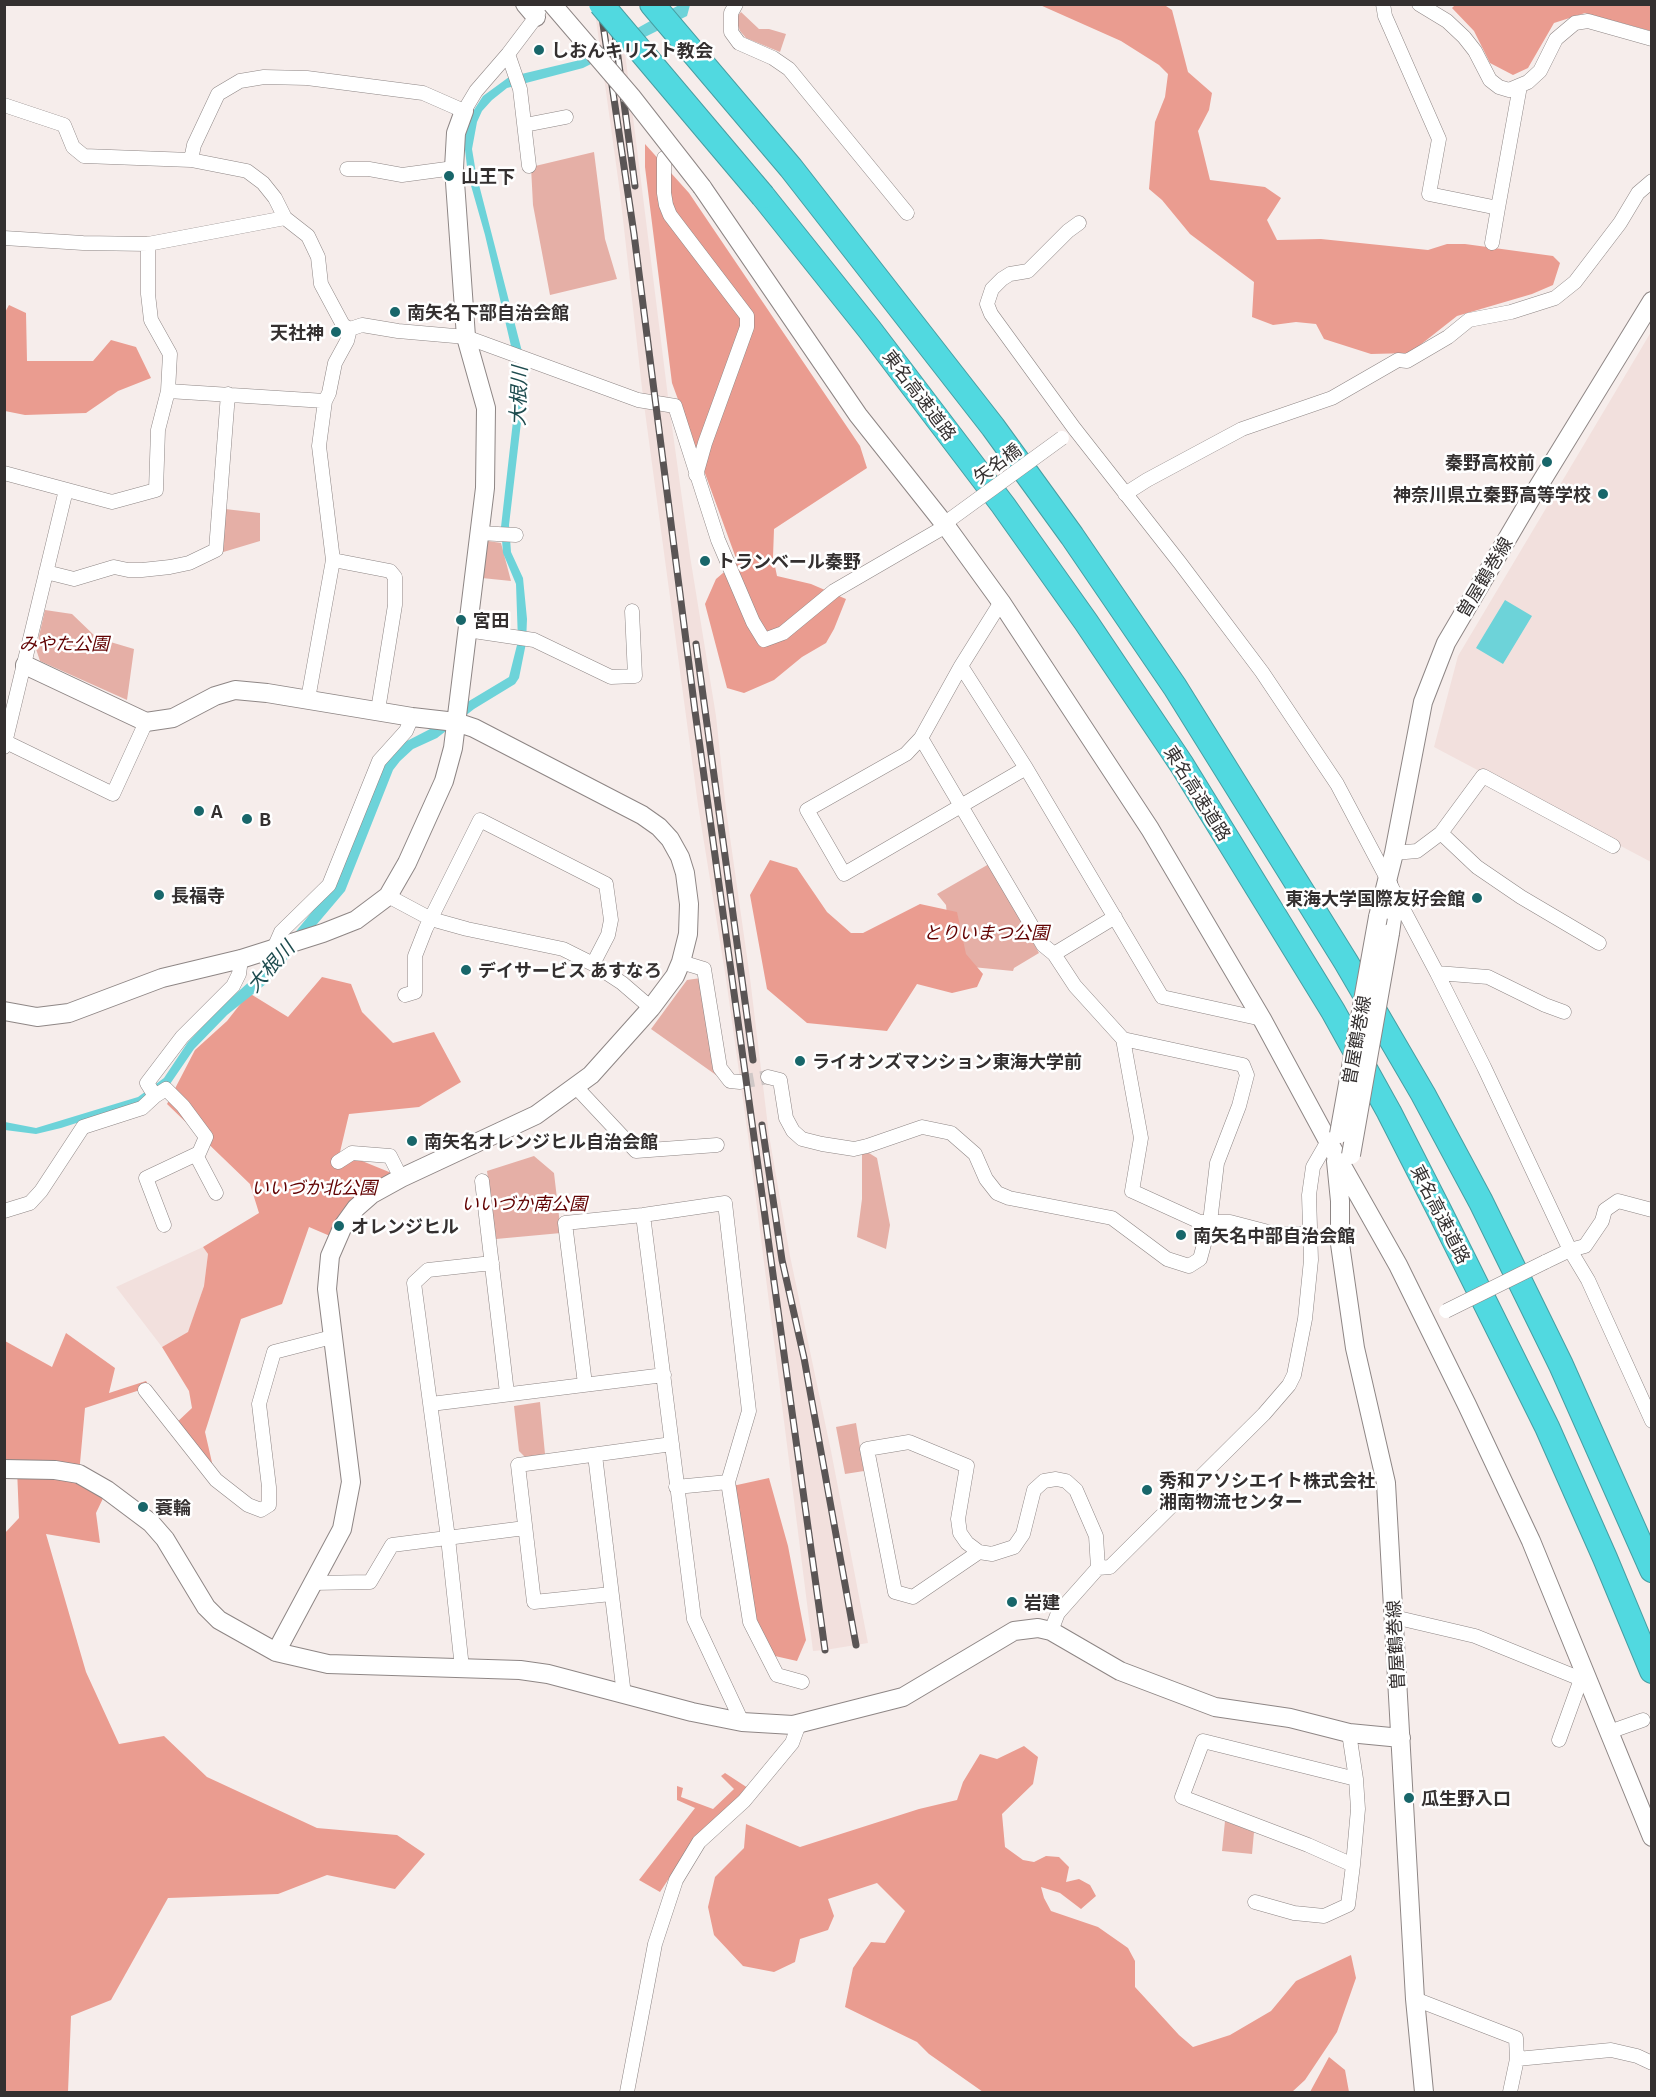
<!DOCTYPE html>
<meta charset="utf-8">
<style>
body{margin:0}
#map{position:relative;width:1656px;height:2097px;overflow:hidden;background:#f6edeb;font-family:Georgia,serif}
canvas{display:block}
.frame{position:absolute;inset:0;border:6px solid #343030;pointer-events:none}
</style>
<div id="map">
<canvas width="1656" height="2097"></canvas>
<div class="frame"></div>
</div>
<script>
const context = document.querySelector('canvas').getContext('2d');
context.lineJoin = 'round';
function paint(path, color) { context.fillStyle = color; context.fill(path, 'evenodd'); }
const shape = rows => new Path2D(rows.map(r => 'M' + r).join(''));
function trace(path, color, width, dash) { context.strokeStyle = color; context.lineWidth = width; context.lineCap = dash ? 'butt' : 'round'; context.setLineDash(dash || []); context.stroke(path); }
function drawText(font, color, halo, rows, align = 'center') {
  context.font = font + ' Georgia,"Noto Sans JP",serif'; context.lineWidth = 5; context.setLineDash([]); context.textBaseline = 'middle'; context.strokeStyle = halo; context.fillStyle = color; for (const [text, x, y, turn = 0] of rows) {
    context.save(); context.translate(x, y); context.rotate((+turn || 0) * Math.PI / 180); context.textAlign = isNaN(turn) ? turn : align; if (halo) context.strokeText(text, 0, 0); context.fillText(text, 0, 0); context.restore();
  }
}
paint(shape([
 [594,5,619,5,669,405,690,556,716,716,726,809,750,978,769,1135,790,1256,831,1451,868,1643,825,1650,813,1651,748,1136,726,979,698,805,643,397,620,193],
 [1651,332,1651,862,1434,747,1458,656],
 [203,1247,208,1254,204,1286,188,1333,162,1347,116,1287]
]), '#f2e0dd');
paint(shape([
 [741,12,759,29,769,29,786,34,780,52,746,38,740,31,737,23,737,17],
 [594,152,605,239,617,279,550,295,533,205,531,167],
 [225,509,260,513,260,541,220,553],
 [488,541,501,543,511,581,482,578,485,544],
 [45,610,72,614,97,638,134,649,127,700,40,661,36,649],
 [989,864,1039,953,1014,968,1013,971,952,965,946,905,937,894],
 [701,978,712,1061,717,1074,716,1075,651,1029,687,980],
 [869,1153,877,1158,890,1225,886,1249,857,1237,862,1199,862,1154],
 [534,1156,554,1173,561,1233,496,1239,487,1171],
 [540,1402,545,1454,525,1457,519,1451,514,1406],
 [856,1423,864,1471,845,1474,836,1427],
 [1225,1821,1254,1832,1252,1854,1222,1851]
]), '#e5afa6');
paint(shape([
 [1163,4,1172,10,1188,72,1212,93,1209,110,1198,131,1210,180,1265,187,1281,198,1267,220,1277,240,1321,239,1428,250,1447,244,1465,244,1553,256,1560,263,1553,285,1532,294,1457,316,1410,353,1371,354,1324,339,1316,324,1296,322,1273,325,1252,317,1254,282,1190,234,1162,200,1149,189,1155,122,1165,97,1168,74,1159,65,1121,41,1040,5],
 [1455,5,1651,5,1651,31,1585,13,1554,23,1528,68,1513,75,1490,63,1474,31,1452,8],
 [645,144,689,193,860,446,867,468,774,529,773,557,777,576,811,584,846,599,834,629,826,643,802,657,774,680,744,693,727,688,705,604,716,579,737,561,672,383,645,167],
 [9,305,26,313,27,361,93,361,111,340,136,347,151,378,118,391,86,413,25,415,5,411,4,314],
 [770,860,797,868,827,912,851,933,863,933,920,904,957,912,966,954,983,974,977,987,952,993,917,984,887,1031,807,1023,767,989,750,895],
 [322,977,351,984,362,1012,393,1043,434,1032,461,1082,419,1107,349,1114,340,1152,394,1174,330,1236,309,1227,282,1304,241,1319,205,1432,216,1480,140,1390,85,1408,79,1474,107,1490,96,1513,100,1543,46,1534,86,1672,119,1744,164,1736,207,1777,317,1828,397,1835,425,1854,395,1889,327,1875,278,1894,168,1898,111,2000,71,2016,68,2092,5,2092,4,1534,19,1518,17,1469,5,1469,5,1341,52,1367,66,1333,115,1368,109,1393,146,1381,174,1425,192,1408,189,1391,162,1347,188,1332,204,1286,208,1254,203,1247,259,1213,250,1184,167,1104,195,1050,227,1021,249,993,288,1017],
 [769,1478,788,1546,806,1640,797,1661,766,1654,750,1622,728,1482,737,1485],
 [1024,1746,1038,1757,1033,1784,1002,1814,1005,1847,1023,1860,1034,1862,1046,1856,1059,1857,1069,1867,1066,1882,1079,1879,1090,1885,1096,1896,1081,1909,1060,1893,1041,1887,1044,1898,1051,1911,1098,1927,1128,1948,1135,1961,1135,1987,1179,2035,1193,2047,1230,2035,1271,2011,1296,1981,1351,1955,1356,1978,1337,2032,1305,2080,1292,2092,983,2092,929,2054,917,2042,845,2007,853,1968,871,1942,885,1943,905,1911,877,1883,828,1899,834,1916,828,1930,800,1939,795,1962,774,1972,743,1966,714,1935,708,1907,715,1877,744,1848,746,1824,800,1847,919,1809,957,1800,963,1782,980,1754,997,1759],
 [725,1773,751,1790,695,1839,660,1892,639,1880,695,1808,677,1800,677,1786,683,1788,681,1797,713,1809,734,1789,721,1776],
 [1329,2057,1345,2070,1349,2092,1310,2092]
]), '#ea9c90');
paint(shape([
 [679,5,690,5,687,16,583,68,507,88,492,100,482,111,477,122,472,149,476,173,527,371,509,525,511,552,523,578,527,619,526,643,519,678,515,684,474,709,437,738,413,749,400,761,393,770,345,891,267,983,227,1015,194,1049,170,1084,141,1102,61,1128,36,1134,5,1130,5,1122,36,1128,138,1097,164,1078,188,1042,220,1008,271,962,333,886,380,771,389,758,403,743,434,727,469,701,509,677,518,641,516,584,503,553,501,527,519,368,511,346,485,235,468,175,464,141,470,116,483,96,509,77,580,60],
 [1505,600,1532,616,1503,664,1476,648]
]), '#6dd3d9');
trace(shape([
 [740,1082,768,1077]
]), '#cfc7c6', 14, [14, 7]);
const street = shape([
 [736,4,731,13,731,32,739,43,773,58,789,69,907,213],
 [1383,4,1385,16,1439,139,1429,194,1498,208,1520,86],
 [1419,4,1447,21,1464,37,1475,51,1490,80,1499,87,1509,90,1528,82,1540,71,1556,39,1575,23,1588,21,1652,39],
 [508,54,520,89,529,166],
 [4,105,64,125,73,147,84,156,191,160,247,171,263,183,275,198,285,218,308,236,318,257,321,284,343,325,350,329],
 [525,125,566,117],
 [664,158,664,193,666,205,670,215,747,316,747,327,705,443,696,475],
 [191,160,194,145,218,94,240,81,264,77,307,78,423,93,464,111,476,91,508,54,536,17,542,4],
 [347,169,369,169,402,175,454,168],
 [1079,223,1068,231,1028,271,1010,274,1002,279,992,289,987,304,991,314,1074,428,1180,563,1262,672,1337,784,1437,973,1484,1067,1570,1250,1588,1280,1652,1421],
 [4,238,83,243,148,244,285,218],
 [1492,243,1498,208],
 [350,329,362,325,398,331,466,337,638,400,675,406,718,540,753,622,764,640,783,633,834,591,946,526,951,519],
 [168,391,325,401],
 [4,473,112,502,156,490,158,430,168,391,170,354,151,320,148,294,148,244],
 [1125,494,1147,480,1242,429,1332,398,1398,360,1407,361,1448,337,1469,320,1511,312,1555,298,1575,282,1620,223,1638,193,1652,181],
 [479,533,516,535],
 [333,560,390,571,395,577,395,605,378,710],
 [46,572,74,579,114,567,128,570,142,570,170,567,189,563,216,550,228,394],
 [1001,602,961,666,921,738,906,754,807,810,844,874,1026,768],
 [467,630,534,640,611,677,635,676,632,611],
 [961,666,1026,768,1162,997,1262,1019],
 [308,699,333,560,319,446,325,401,329,393,335,363,347,341,350,329],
 [921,738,1043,945,1054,954,1075,986,1123,1039,1141,1138,1132,1191,1200,1222,1230,1222,1276,1234,1309,1234],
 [6,742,113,794,146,722],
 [4,747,66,490],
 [1441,833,1477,867,1521,897,1599,943],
 [1394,853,1417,851,1441,833,1483,776,1613,846],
 [388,896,431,919,467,929,563,949,593,964,622,983,651,1008],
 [274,948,281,932,329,885,379,761,406,731,412,717],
 [1054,954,1115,917],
 [681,962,704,969,720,1068,730,1081,740,1082],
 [1437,973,1488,977,1545,1005,1564,1012],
 [405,995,415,992,415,956,426,928,480,820,606,884,611,920,608,935,593,964],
 [768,1077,780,1080,786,1118,793,1131,802,1139,822,1144,854,1149,867,1146,922,1127,951,1133,975,1154,986,1179,997,1193,1009,1198,1112,1218,1167,1259,1189,1266,1200,1259,1210,1222,1217,1163,1239,1106,1247,1075,1243,1065,1123,1039],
 [576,1087,636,1151,717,1145],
 [155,1096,147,1083,182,1037,233,986,239,974,241,959],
 [196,1155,216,1193],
 [338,1162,352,1153,390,1156,401,1178],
 [482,1181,507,1393],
 [4,1211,30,1203,41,1191,83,1127,142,1108,155,1096,166,1089,183,1106,206,1137,199,1153,146,1178,164,1225],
 [643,1215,694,1619,742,1722],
 [1545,1262,1570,1250,1585,1246,1602,1221,1605,1210,1618,1201,1652,1210],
 [585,1384,565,1223,643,1215,725,1203,749,1411,728,1482,750,1622,777,1675,802,1682],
 [145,1390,216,1480,248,1505,261,1510,269,1505,269,1487,259,1404,274,1352,332,1337],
 [431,1404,664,1375],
 [595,1455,624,1695],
 [676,1487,728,1482],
 [979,1552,913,1597,895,1592,867,1449,909,1442,967,1466,958,1519,960,1533,967,1543,979,1552,992,1554,1014,1547,1023,1534,1034,1490,1044,1481,1056,1479,1066,1481,1076,1490,1096,1536,1098,1568,1058,1613,1051,1631],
 [1098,1568,1110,1567,1264,1414,1289,1385,1294,1375,1305,1319,1311,1260,1309,1195,1313,1167,1328,1141],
 [312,1583,370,1582,392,1545,525,1528],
 [611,1594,534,1602,518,1465,672,1444],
 [1394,1617,1475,1636,1581,1679,1559,1740],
 [462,1668,448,1538,414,1283,428,1270,492,1263],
 [1609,1732,1643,1720],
 [1349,1733,1356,1779,1358,1809,1353,1865,1308,1845,1182,1797,1203,1741,1356,1779],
 [1255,1902,1294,1913,1324,1916,1348,1905,1353,1865],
 [1415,1999,1516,2038,1517,2059,1510,2092],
 [1517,2059,1611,2050,1637,2056,1652,2063],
 [627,2092,655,1944,676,1880,699,1842,744,1801,792,1743,799,1724]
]);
const secondary = shape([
 [525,4,536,17],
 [702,187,858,415,946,526,1001,602,1150,829,1262,1019,1328,1141,1398,1265,1467,1405,1531,1541,1652,1837],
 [25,665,146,722,173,718,215,696,235,690,267,693,412,717,456,722,474,728,642,815,659,827,670,839,680,857,685,873,689,904,688,934,681,962,675,976,651,1008,591,1075,536,1115,401,1178,372,1194,356,1208,343,1226,330,1256,327,1289,351,1482,342,1529,276,1652],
 [1388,883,1393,912,1390,933],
 [1378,917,1394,853,1423,702,1446,643,1530,500,1652,301],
 [4,1011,37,1017,69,1013,162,978,241,959,323,933,356,920,388,896,407,863,444,781,453,748,485,488,486,408,466,337,454,168,456,133,464,111],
 [1336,1161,1340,1201,1340,1244,1355,1348,1386,1483,1415,1999,1424,2092],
 [4,1469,55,1470,79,1474,107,1490,151,1523,165,1539,206,1607,219,1620,276,1652,328,1664,520,1670,548,1674,692,1712,742,1722,793,1725,903,1697,1014,1631,1038,1628,1051,1631,1120,1671,1215,1707,1290,1718,1349,1733,1401,1738]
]);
const highway = shape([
 [652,4,791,168,993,427,1072,536,1175,687,1346,962,1423,1094,1481,1202,1561,1365,1652,1570],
 [763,196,870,330,1003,505,1086,622,1182,765,1333,1011,1389,1112,1440,1212,1547,1427,1605,1558,1652,1671]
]);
trace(street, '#8e8685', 15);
trace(secondary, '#8e8685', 20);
trace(highway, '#479ea2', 26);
trace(street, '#fff', 14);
trace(secondary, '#fff', 18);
trace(highway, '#51d9e0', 24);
const rail = shape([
 [600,4,634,234,695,711,825,1650],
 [611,4,635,186],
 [696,644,753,1060],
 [762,1125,782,1260,804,1358,856,1645]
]);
trace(rail, '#5a5555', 7);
trace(rail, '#fff', 4.5, [14]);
const streetBridge = shape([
 [952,518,1062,438],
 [1446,1311,1545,1262]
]);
const secondaryBridge = shape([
 [552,4,631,96,702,187],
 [1339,1134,1378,917],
 [1351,1155,1390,933]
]);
const highwayBridge = shape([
 [601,4,763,196]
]);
trace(streetBridge, '#8e8685', 15, []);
trace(secondaryBridge, '#8e8685', 20, []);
trace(highwayBridge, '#479ea2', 26, []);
trace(streetBridge, '#fff', 14);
trace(secondaryBridge, '#fff', 18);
trace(highwayBridge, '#51d9e0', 24);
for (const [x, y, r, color] of [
 [539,50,6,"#18666a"],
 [449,176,6,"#18666a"],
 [395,312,6,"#18666a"],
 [336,332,6,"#18666a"],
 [1547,462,6,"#18666a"],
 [1603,494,6,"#18666a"],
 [705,561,6,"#18666a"],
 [461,620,6,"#18666a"],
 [199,811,6,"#18666a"],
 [247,819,6,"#18666a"],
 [159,895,6,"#18666a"],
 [1477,898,6,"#18666a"],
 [466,970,6,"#18666a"],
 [800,1061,6,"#18666a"],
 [412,1141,6,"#18666a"],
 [339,1226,6,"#18666a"],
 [1181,1235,6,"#18666a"],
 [1147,1490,6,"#18666a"],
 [143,1507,6,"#18666a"],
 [1012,1602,6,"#18666a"],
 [1409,1798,6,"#18666a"]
]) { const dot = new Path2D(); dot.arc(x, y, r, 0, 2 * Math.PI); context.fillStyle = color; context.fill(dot); trace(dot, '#fff', 2); }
drawText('bold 18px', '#343030', '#fff', [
 ["しおんキリスト教会",551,50],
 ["山王下",461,176],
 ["南矢名下部自治会館",407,312],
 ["天社神",324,332,"right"],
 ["秦野高校前",1535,462,"right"],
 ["神奈川県立秦野高等学校",1591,494,"right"],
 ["トランベール秦野",717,561],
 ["宮田",473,620],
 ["A",211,811],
 ["B",259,819],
 ["長福寺",171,895],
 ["東海大学国際友好会館",1465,898,"right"],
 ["デイサービス あすなろ",478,970],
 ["ライオンズマンション東海大学前",812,1061],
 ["南矢名オレンジヒル自治会館",424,1141],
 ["オレンジヒル",351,1226],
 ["南矢名中部自治会館",1193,1235],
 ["秀和アソシエイト株式会社",1159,1480],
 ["湘南物流センター",1159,1501],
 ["蓑輪",155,1507],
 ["岩建",1024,1602],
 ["瓜生野入口",1421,1798]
], 'left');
drawText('18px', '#343030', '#fff', [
 ["東名高速道路",920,395,53],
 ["矢名橋",997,463,-36],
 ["曽屋鶴巻線",1484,577,-59],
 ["東名高速道路",1198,793,58],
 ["曽屋鶴巻線",1356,1040,-80],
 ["東名高速道路",1441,1214,63],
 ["曽屋鶴巻線",1395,1645,-93]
]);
drawText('italic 18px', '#610101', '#fff', [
 ["みやた公園",64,643],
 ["とりいまつ公園",986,932],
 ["いいづか北公園",314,1187],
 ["いいづか南公園",524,1203]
]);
drawText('italic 20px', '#1e4c4f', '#fff', [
 ["大根川",518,396,-88],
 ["大根川",270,966,-48]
]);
</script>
